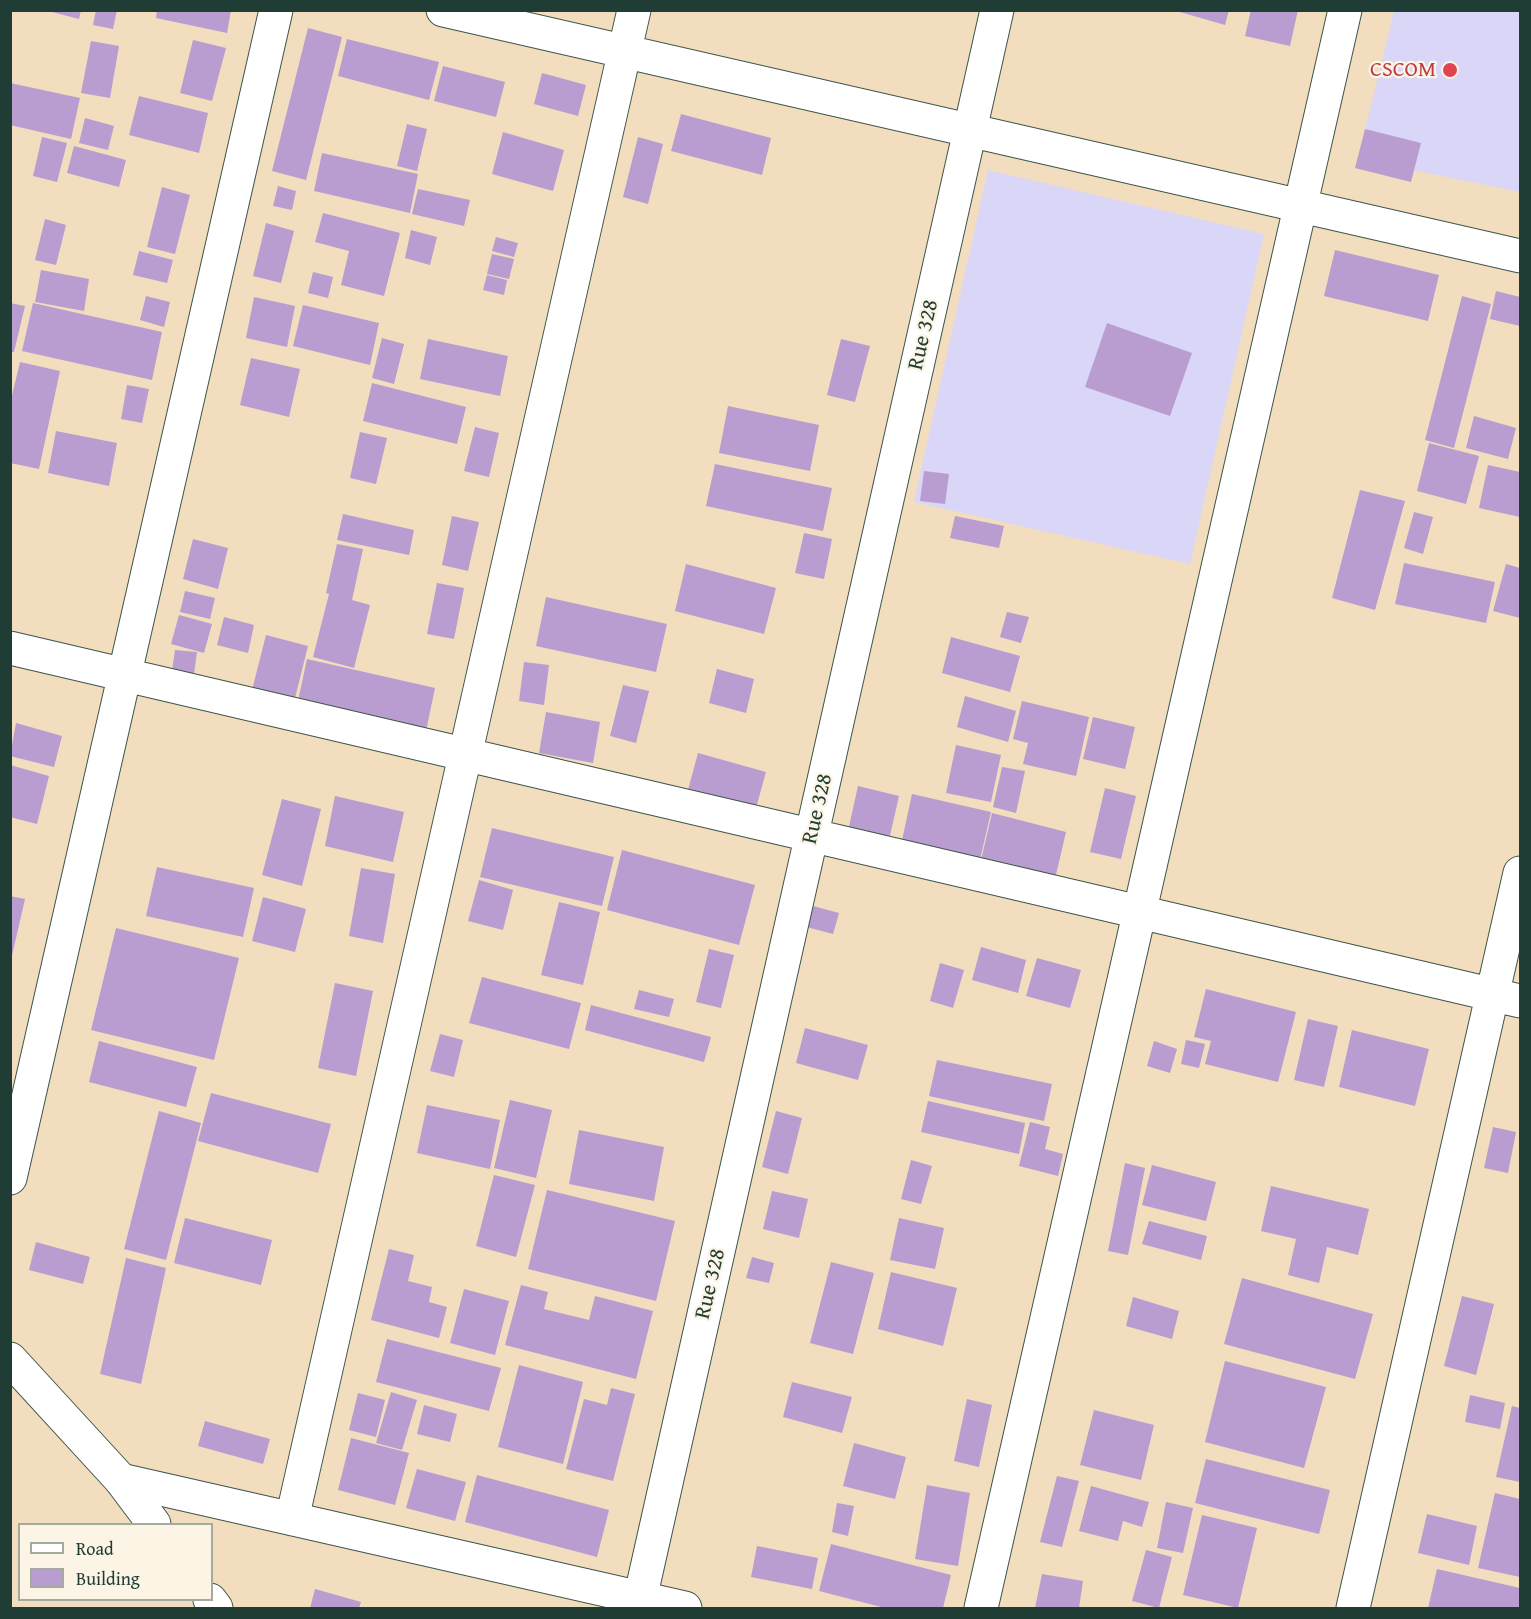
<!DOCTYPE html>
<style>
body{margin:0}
#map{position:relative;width:1531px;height:1619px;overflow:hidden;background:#f2ddbe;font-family:"Gentium Book Plus",serif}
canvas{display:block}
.frame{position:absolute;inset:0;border:12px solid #1f3d34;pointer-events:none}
.legend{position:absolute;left:18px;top:1523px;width:195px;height:78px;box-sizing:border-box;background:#fcf5e5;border:2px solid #a4ab9e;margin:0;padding:8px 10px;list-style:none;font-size:18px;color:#1f3d34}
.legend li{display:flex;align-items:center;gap:12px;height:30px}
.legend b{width:30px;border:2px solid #a4ab9e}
</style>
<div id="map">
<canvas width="1531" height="1619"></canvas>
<div class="frame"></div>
<ul class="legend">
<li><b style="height:8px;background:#fff"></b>Road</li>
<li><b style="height:16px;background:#b99dd0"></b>Building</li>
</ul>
</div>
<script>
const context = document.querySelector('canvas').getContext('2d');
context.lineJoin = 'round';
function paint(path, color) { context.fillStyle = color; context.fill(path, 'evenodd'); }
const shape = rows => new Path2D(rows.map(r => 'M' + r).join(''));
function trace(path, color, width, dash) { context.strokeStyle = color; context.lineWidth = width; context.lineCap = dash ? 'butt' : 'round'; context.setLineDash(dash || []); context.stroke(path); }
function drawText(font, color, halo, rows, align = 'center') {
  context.font = font + ' "Gentium Book Plus",serif'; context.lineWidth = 4.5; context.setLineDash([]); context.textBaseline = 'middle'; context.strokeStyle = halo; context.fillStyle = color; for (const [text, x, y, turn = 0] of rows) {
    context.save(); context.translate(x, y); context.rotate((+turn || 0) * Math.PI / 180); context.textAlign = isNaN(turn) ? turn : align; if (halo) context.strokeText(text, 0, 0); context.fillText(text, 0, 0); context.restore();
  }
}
paint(shape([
 [1394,11,1520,11,1520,192,1358,159],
 [988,170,1264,234,1190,564,914,502]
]), '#dad6f7');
paint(shape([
 [44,10,81,10,79,19],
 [96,10,117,10,113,29,93,25],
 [157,10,231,10,227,33,156,18],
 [1173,10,1229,10,1225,25],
 [1251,10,1298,10,1290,46,1245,36],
 [308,28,342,37,306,180,272,171],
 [347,39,439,62,429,100,338,76],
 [193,40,226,48,212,101,180,93],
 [91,41,119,46,110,98,81,93],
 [443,66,505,82,496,117,434,101],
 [542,73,586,85,578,116,534,104],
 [10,83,80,98,71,139,10,125],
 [139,96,208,113,199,153,129,135],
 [681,114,771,138,762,175,671,151],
 [85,118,114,126,108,150,79,143],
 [407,124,427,129,417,171,397,166],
 [1365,129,1421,143,1411,182,1355,168],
 [503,132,564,150,553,191,492,174],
 [42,137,67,143,57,182,33,176],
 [638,137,663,144,648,204,623,197],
 [74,146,126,160,119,187,67,173],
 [322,153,418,174,410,213,314,191],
 [278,186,296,191,292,210,273,206],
 [162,187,190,195,175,254,147,247],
 [418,189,470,200,464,226,412,214],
 [323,213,400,233,384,296,341,285,349,251,315,242],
 [45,219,66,225,56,265,35,260],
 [266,223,294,231,281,283,253,276],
 [411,230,437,237,430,265,405,258],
 [496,237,518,243,514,257,492,251],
 [1335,250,1439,275,1428,321,1324,296],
 [139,251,173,260,167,283,133,275],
 [492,254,514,259,509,279,487,274],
 [41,270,89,279,84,311,35,302],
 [313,272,333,277,328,298,308,293],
 [487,275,507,280,504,295,483,290],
 [1496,291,1520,297,1520,326,1490,319],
 [146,296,170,302,164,327,140,320],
 [1462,296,1491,304,1454,448,1425,440],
 [254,297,295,306,287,347,246,338],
 [10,303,25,306,14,352,10,352],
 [33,303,162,332,152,380,22,351],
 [303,305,379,323,370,365,293,346],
 [1107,323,1192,353,1170,416,1085,387],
 [382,338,404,344,394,384,372,378],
 [428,339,508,356,500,396,420,379],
 [841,339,870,346,855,402,827,395],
 [251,358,300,369,289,417,240,405],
 [20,362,60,371,39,469,10,463,10,404],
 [372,383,466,407,457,444,363,421],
 [127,385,149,389,142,423,121,419],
 [728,406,819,425,810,471,719,453],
 [1474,416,1516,428,1508,459,1466,448],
 [475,427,499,433,489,477,464,471],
 [56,431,117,443,109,486,48,473],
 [360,432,387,438,376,484,350,478],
 [1429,443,1479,456,1466,504,1417,491],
 [715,464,832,488,823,531,706,506],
 [1488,465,1520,472,1520,517,1479,508],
 [924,471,949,474,945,504,920,501],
 [1360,490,1405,501,1375,610,1332,598],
 [1414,512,1433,517,1423,554,1404,548],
 [343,514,414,530,409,555,337,540],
 [452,516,479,522,468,571,442,565],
 [955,516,1004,526,999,548,950,538],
 [804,533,832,539,824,579,795,573],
 [193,539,228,548,218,589,183,579],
 [337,544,363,549,352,600,370,605,354,668,313,657,329,594,326,593],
 [1404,563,1495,582,1486,623,1395,604],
 [686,564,776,588,764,634,675,611],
 [1506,564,1520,568,1520,618,1493,611],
 [437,583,464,588,454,639,427,634],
 [185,591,215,598,210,619,180,612],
 [546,597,667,624,656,672,536,646],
 [1007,612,1029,617,1021,643,1000,637],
 [179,615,212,624,204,653,171,644],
 [224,617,254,625,248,653,217,645],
 [266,635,308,646,294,702,252,690],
 [951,637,1020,656,1010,692,942,673],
 [175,650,197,652,194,674,172,671],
 [307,659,435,688,426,731,298,701],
 [524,662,549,665,544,705,519,701],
 [717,669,754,679,746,713,709,703],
 [623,685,649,691,636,743,610,736],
 [965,696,1016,711,1008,742,957,727],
 [1022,701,1089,717,1076,776,1023,764,1028,743,1013,739],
 [546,712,600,722,593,763,539,753],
 [1093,717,1135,727,1125,769,1083,759],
 [16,723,62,736,54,767,10,756],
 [956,745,1001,755,991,802,946,793],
 [698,753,766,772,756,808,688,790],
 [10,765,49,776,37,824,10,817],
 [1002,767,1025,771,1016,813,993,807],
 [858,786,899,796,889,840,848,831],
 [1105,788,1136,796,1121,859,1090,852],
 [912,794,991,812,979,864,901,845],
 [335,796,404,812,393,862,325,846],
 [282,799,321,809,302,886,262,875],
 [992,813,1066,832,1055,879,981,860],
 [492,828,614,857,602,906,480,877],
 [622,850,755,885,739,945,607,910],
 [157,867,254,888,243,937,146,916],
 [361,868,395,874,383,943,349,936],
 [479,880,513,890,503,930,468,921],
 [10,896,25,899,11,960,10,960],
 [263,897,306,909,295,952,252,941],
 [559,902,600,912,583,985,541,975],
 [806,904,839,913,833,934,799,925],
 [116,928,239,958,214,1060,91,1030],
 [981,947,1026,960,1018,993,972,980],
 [709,949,734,955,721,1008,696,1002],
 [1037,958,1081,970,1070,1008,1026,996],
 [940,963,964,970,953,1008,930,1001],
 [482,977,581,1003,569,1049,469,1023],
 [335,983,373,991,356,1076,318,1068],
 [1206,989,1296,1012,1278,1082,1205,1064,1211,1041,1194,1037],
 [639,990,674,999,669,1017,634,1009],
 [591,1005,711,1037,704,1062,585,1030],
 [1308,1019,1338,1026,1324,1087,1294,1080],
 [805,1028,868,1045,858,1080,796,1063],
 [1352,1030,1429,1049,1415,1106,1339,1087],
 [440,1034,463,1040,454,1077,430,1071],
 [1186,1040,1205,1044,1199,1068,1181,1064],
 [99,1041,197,1067,186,1107,89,1082],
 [1154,1041,1177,1049,1170,1073,1147,1066],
 [937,1060,1052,1084,1044,1121,929,1096],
 [211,1093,331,1124,318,1173,198,1141],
 [510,1100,552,1110,536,1178,494,1168],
 [928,1101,1025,1123,1019,1154,921,1132],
 [427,1105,500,1120,490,1169,417,1153],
 [159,1111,201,1123,166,1260,124,1249],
 [776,1111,802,1118,788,1174,762,1167],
 [1030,1122,1050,1127,1045,1149,1063,1154,1058,1176,1019,1166],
 [1493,1127,1516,1132,1508,1173,1484,1168],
 [579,1130,664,1147,654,1201,569,1184],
 [911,1160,932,1166,921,1204,901,1199],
 [1125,1163,1145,1168,1128,1255,1108,1251],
 [1152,1165,1216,1182,1206,1221,1142,1205],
 [494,1175,535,1185,516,1257,476,1246],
 [1271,1186,1369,1209,1358,1255,1327,1247,1319,1283,1288,1275,1296,1239,1261,1231],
 [547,1190,675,1221,656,1301,528,1269],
 [772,1191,808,1199,799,1238,763,1229],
 [185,1218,272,1240,261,1285,174,1263],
 [899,1218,944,1228,935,1269,890,1260],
 [1149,1221,1207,1236,1201,1260,1142,1244],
 [36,1242,90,1257,83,1284,29,1270],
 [389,1249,414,1255,408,1281,432,1287,429,1302,447,1307,439,1338,371,1320],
 [752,1257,774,1263,769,1283,746,1278],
 [126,1258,166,1268,141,1384,100,1374],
 [831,1262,874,1273,853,1354,810,1343],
 [891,1272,957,1288,943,1346,878,1329],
 [1242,1278,1373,1314,1355,1379,1224,1344],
 [521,1285,548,1292,544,1309,589,1320,595,1296,653,1311,636,1379,505,1345],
 [464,1289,509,1301,495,1355,450,1343],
 [1462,1296,1494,1304,1476,1375,1444,1366],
 [1133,1297,1179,1311,1172,1339,1126,1326],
 [387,1339,501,1368,489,1411,376,1382],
 [1225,1361,1326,1387,1304,1468,1205,1442],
 [519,1365,583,1382,563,1464,498,1447],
 [792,1382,852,1397,842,1433,783,1417],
 [611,1388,635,1394,613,1481,566,1469,584,1399,607,1405],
 [391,1392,417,1400,402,1450,376,1443],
 [358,1393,385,1400,376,1437,349,1430],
 [1470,1395,1505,1403,1500,1429,1465,1422],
 [967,1399,992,1405,979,1467,954,1461],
 [424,1405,457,1414,450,1442,417,1434],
 [1512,1406,1520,1408,1520,1482,1496,1477],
 [1094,1410,1154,1425,1141,1480,1080,1465],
 [205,1421,270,1439,263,1464,198,1446],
 [351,1438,409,1453,395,1505,338,1490],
 [854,1443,906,1457,895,1499,843,1486],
 [1206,1459,1330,1490,1319,1534,1195,1503],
 [417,1469,466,1482,455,1521,406,1508],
 [477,1475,609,1510,597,1557,465,1522],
 [1057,1476,1079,1481,1062,1547,1040,1542],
 [927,1485,970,1493,958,1566,915,1559],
 [1091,1486,1149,1502,1142,1527,1123,1521,1118,1541,1079,1531],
 [1495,1493,1520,1499,1520,1577,1478,1568],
 [1166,1502,1193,1508,1183,1553,1157,1548],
 [837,1503,854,1506,848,1536,832,1532],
 [1427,1514,1477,1526,1469,1565,1418,1553],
 [1202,1515,1257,1528,1238,1608,1183,1595],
 [831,1544,951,1575,943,1608,885,1608,819,1591],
 [757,1546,818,1558,812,1589,751,1577],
 [1146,1550,1172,1557,1159,1608,1132,1601],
 [1437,1569,1520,1588,1520,1608,1428,1608],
 [1042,1574,1083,1581,1079,1608,1035,1608],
 [315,1589,361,1602,359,1608,310,1608]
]), '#b99dd0');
const street = shape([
 [443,10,1520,256],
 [10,648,1520,1001],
 [10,1178,276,10],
 [121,1480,685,1608],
 [292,1519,634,10],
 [638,1608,997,10],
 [981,1608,1345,10],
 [1353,1608,1520,873]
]);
const secondary = shape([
 [10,1359,121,1480,154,1524],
 [210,1600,216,1608]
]);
trace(street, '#3f5549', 35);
trace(secondary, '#3f5549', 35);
trace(street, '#fff', 33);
trace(secondary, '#fff', 33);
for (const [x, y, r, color] of [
 [1450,70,8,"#e0444e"]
]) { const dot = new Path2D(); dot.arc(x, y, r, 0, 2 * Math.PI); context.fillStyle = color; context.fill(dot); trace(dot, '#fcf5e5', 2); }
drawText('22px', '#be3a42', '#fcf5e5', [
 ["CSCOM",1436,70]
], 'right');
drawText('22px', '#1f3d34', '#fcf5e5', [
 ["Rue 328",924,335,-77],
 ["Rue 328",818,809,-77],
 ["Rue 328",711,1284,-77]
]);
</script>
